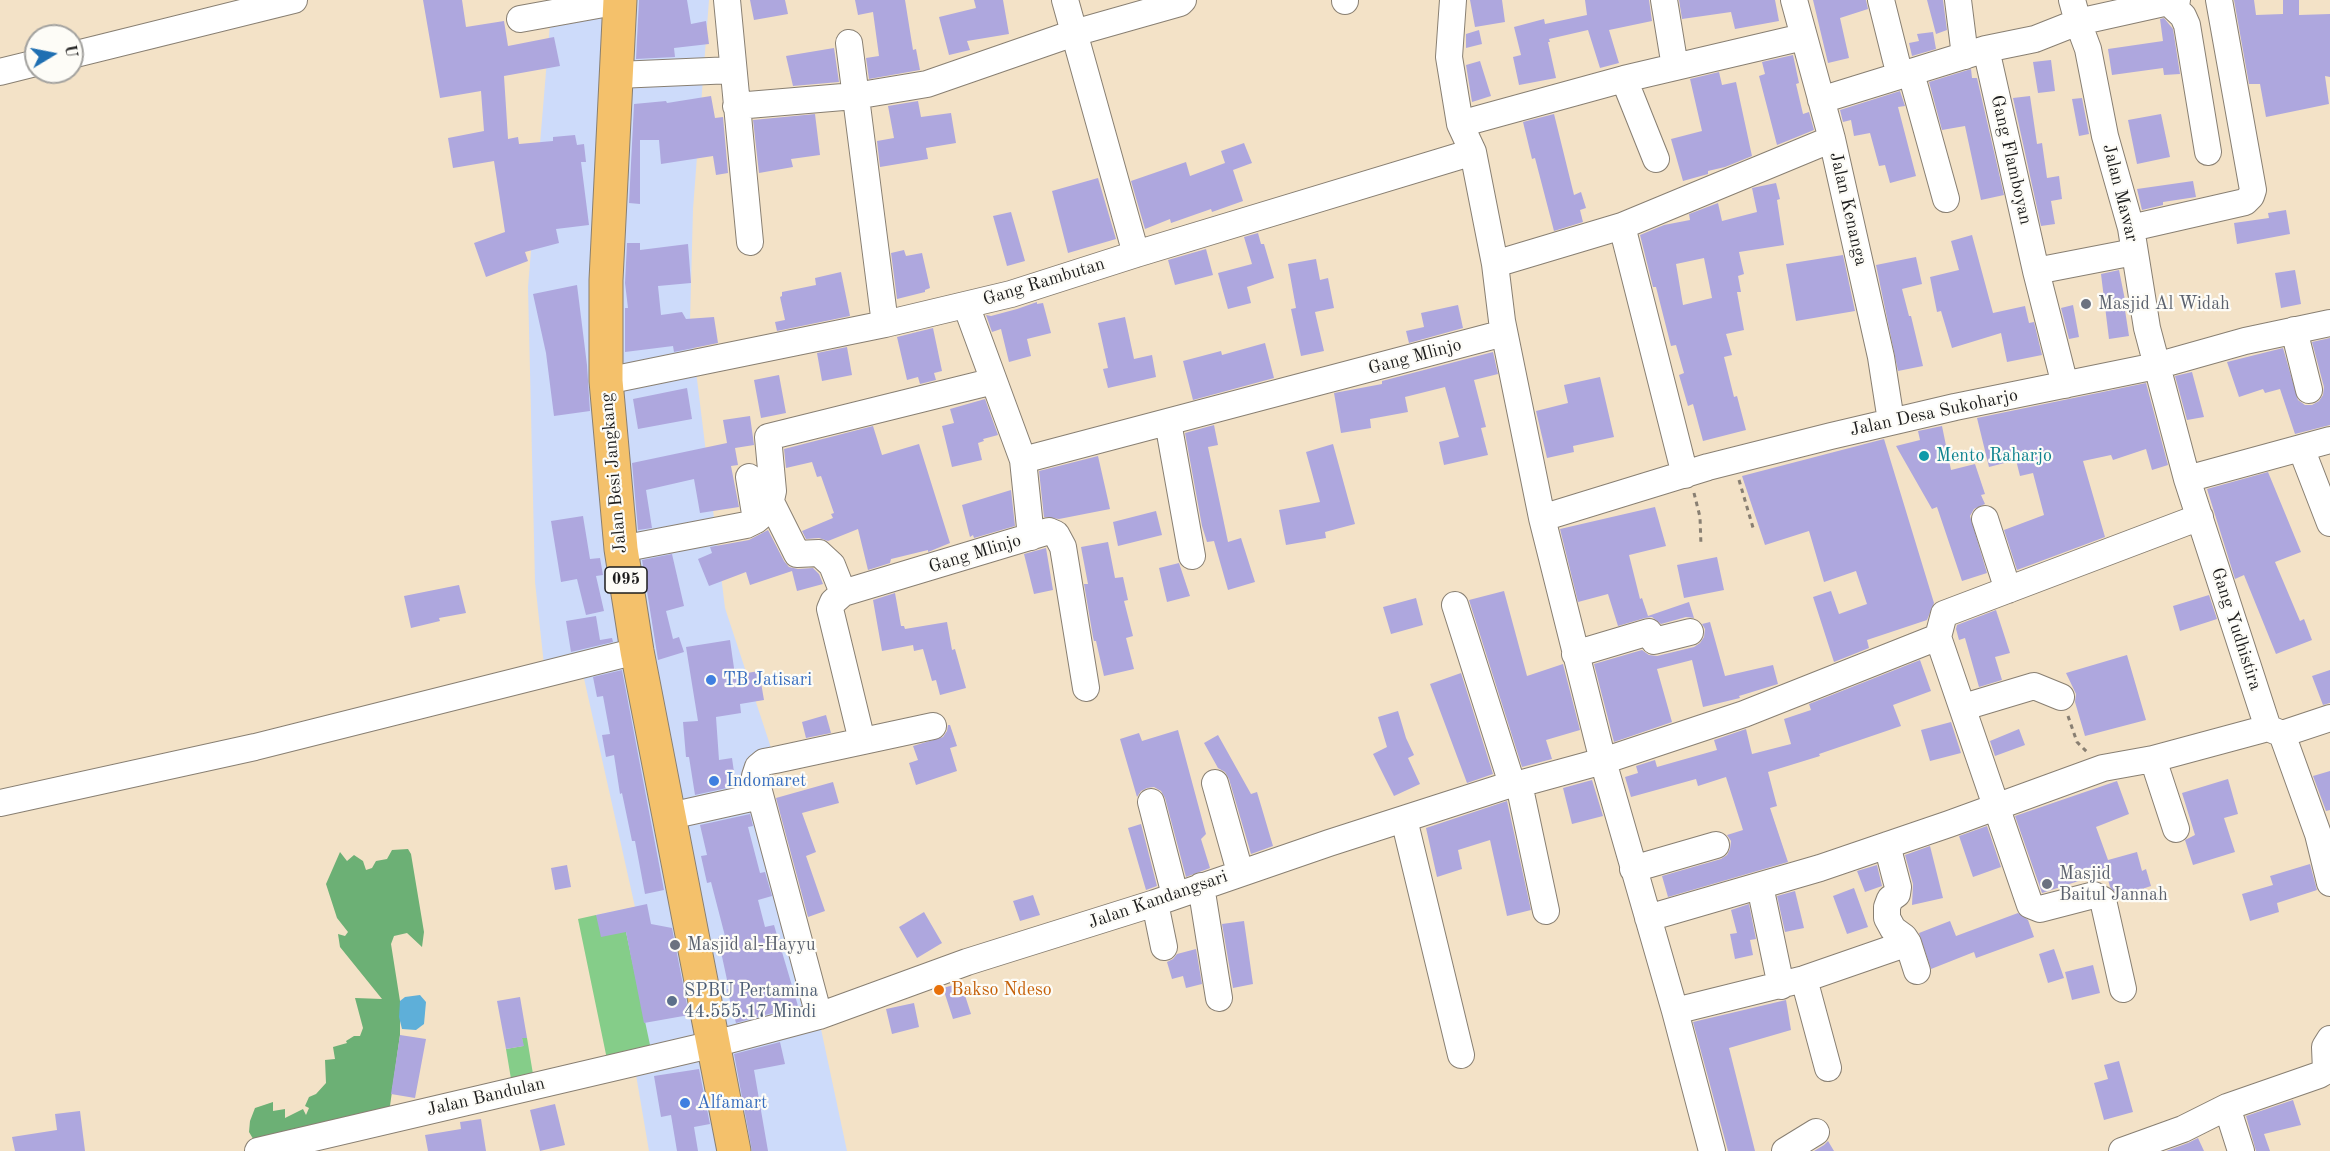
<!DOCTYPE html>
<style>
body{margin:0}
#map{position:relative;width:2330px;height:1151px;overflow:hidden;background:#f3e2c7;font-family:"Old Standard TT",serif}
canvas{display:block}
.north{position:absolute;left:24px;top:24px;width:60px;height:60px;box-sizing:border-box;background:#fdfcf7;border:2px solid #a3a29f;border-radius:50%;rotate:80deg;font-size:16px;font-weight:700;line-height:24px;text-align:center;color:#1c1c1c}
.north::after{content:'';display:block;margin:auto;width:21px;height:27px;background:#1f6fb2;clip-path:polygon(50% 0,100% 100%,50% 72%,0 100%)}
</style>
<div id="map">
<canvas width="2330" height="1151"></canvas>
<div class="north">U</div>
</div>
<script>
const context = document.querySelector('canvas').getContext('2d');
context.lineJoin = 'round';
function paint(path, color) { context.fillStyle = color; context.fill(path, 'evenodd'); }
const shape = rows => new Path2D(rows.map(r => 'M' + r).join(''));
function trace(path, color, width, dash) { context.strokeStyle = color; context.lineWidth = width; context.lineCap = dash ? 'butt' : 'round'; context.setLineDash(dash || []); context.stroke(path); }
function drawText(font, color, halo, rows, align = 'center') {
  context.font = font + ' "Old Standard TT",serif'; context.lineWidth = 4.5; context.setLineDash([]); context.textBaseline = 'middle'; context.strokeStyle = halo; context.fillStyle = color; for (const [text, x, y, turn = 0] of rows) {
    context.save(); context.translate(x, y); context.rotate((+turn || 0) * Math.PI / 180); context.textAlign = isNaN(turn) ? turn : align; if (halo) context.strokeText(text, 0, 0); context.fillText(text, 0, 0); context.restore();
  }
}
paint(shape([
 [552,0,709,0,693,209,690,322,725,608,775,760,764,762,847,1151,649,1151,634,1063,596,915,635,907,581,665,545,674,535,582,528,287]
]), '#cddbfa');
paint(shape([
 [596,915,626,932,653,1059,609,1069,578,919],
 [522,1038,527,1038,535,1086,513,1091,506,1049,523,1046]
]), '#85cd89');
paint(shape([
 [408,849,411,854,424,932,422,947,407,933,394,936,391,944,400,1001,400,1035,388,1120,255,1142,249,1132,250,1121,255,1108,273,1102,273,1111,285,1109,285,1118,303,1109,306,1115,309,1108,305,1106,309,1097,316,1094,326,1083,325,1060,335,1059,333,1047,347,1043,346,1041,354,1036,360,1036,363,1028,355,998,382,999,340,947,338,934,345,936,348,932,337,918,326,884,340,852,347,861,354,855,363,861,366,870,372,868,376,861,387,859,392,850]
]), '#6cb075');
paint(shape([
 [420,995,426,1002,424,1024,416,1030,402,1029,399,1017,400,1001,405,997]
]), '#5eafd9');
paint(shape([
 [423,0,462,0,466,27,504,21,508,46,554,37,560,66,504,76,508,139,518,137,519,144,553,141,553,137,575,135,577,145,584,144,586,162,581,162,589,225,556,229,559,243,525,252,528,261,486,277,474,243,505,232,494,161,453,168,448,138,484,131,481,91,440,98],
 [639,0,687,0,691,24,706,21,709,44,674,48,675,57,636,59],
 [750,0,785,0,788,14,754,20],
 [855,0,905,0,913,50,916,49,920,70,869,79,866,58,879,56,873,12,858,15],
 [974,0,1003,0,1009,34,967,41,970,50,949,55,939,17,976,8],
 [1470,0,1502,0,1505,22,1475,27],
 [1585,0,1649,0,1652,21,1609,30,1619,63,1600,68,1588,30,1549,39,1550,42,1548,42,1556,78,1519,85,1513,57,1521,55,1514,27,1544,19,1545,24,1587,15],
 [1679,0,1775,0,1779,21,1735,29,1731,12,1682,19],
 [1813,0,1866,0,1868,9,1840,18,1849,58,1828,63],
 [1927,0,1943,0,1947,30,1936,34],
 [2234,0,2254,0,2256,15,2283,14,2283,0,2299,0,2299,15,2330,14,2330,77,2325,76,2329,104,2266,117,2260,84,2249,84],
 [2164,18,2173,29,2180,74,2164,75,2163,68,2112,75,2108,49,2163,41,2160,19],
 [1479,30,1482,44,1466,48,1466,34],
 [1933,32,1936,49,1912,56,1909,43,1919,41,1917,34],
 [834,48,839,82,793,86,786,56],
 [1793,55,1799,83,1796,84,1803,114,1809,112,1814,130,1777,145,1759,76,1765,74,1762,62],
 [2051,60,2055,91,2038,93,2033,62],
 [1480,61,1491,96,1472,102,1466,65],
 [1971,69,1972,78,1977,78,2004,195,1981,200,1965,126,1942,130,1929,82],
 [1719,72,1722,85,1736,82,1752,156,1725,167,1708,171,1708,174,1683,181,1671,139,1702,131,1690,79],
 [1900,91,1905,106,1898,107,1916,176,1890,183,1885,165,1879,166,1870,133,1854,136,1851,120,1843,122,1840,110],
 [711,96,715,118,723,117,728,173,716,175,713,156,661,164,659,140,640,140,640,204,629,203,634,104,666,101,667,103],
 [2030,96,2037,144,2042,143,2047,178,2059,176,2062,199,2051,201,2055,224,2041,226,2013,98],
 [2082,98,2089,134,2079,136,2072,99],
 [918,101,921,117,951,113,956,143,926,148,928,159,880,167,877,141,894,138,888,106],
 [815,114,820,155,791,159,793,167,759,173,753,120],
 [1554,114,1574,195,1581,192,1586,208,1580,210,1583,222,1554,231,1535,158,1532,159,1523,122],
 [2161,114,2170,157,2137,164,2128,120],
 [1244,143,1252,163,1233,170,1243,201,1212,212,1211,209,1171,223,1170,219,1145,229,1131,181,1186,162,1190,176,1225,163,1221,151],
 [1098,178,1116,239,1068,253,1052,191],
 [2193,181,2196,197,2163,202,2163,205,2142,210,2137,189],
 [1776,183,1780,199,1777,200,1784,245,1739,252,1744,274,1738,276,1741,292,1737,292,1744,330,1726,334,1732,355,1724,357,1734,397,1737,396,1746,430,1703,441,1693,404,1688,406,1679,375,1684,373,1676,345,1671,346,1656,287,1653,287,1640,235,1664,225,1690,220,1689,214,1718,203,1722,221,1757,212,1752,188],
 [1704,258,1712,298,1683,305,1676,264],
 [2286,210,2290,234,2237,244,2234,223,2269,218,2268,213],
 [1011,212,1025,261,1007,266,993,216],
 [1258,233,1261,244,1264,244,1274,278,1247,287,1251,303,1228,309,1218,273,1252,264,1244,237],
 [1972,235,1993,313,2025,306,2029,323,2034,322,2042,355,2007,362,2001,333,1952,348,1941,311,1937,312,1930,277,1959,270,1951,241],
 [627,243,640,243,640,250,688,244,691,283,658,286,661,315,682,312,686,319,714,317,718,343,674,352,673,346,625,352,625,308,628,308,625,283],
 [1206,249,1213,275,1175,285,1168,260],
 [904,250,906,256,922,253,930,288,925,290,925,292,897,299,891,253],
 [1843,255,1855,311,1796,321,1786,264],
 [1916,257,1922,284,1902,289,1909,316,1911,316,1923,366,1898,371,1876,265],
 [1316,259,1320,280,1328,278,1334,308,1315,312,1324,351,1301,356,1291,309,1296,308,1288,264],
 [2119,270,2127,310,2125,310,2129,336,2109,339,2101,274],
 [2295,270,2301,304,2281,308,2275,273],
 [841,272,850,316,777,331,775,322,785,320,780,297,782,296,782,292,816,285,815,278],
 [577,285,587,365,590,411,554,416,546,353,533,294],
 [1037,302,1037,304,1043,303,1051,333,1027,339,1031,356,1009,362,1001,329,992,332,986,315,991,316,1017,309],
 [1458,305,1463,328,1409,343,1406,331,1424,327,1421,313],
 [2073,305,2079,337,2069,339,2061,308],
 [1125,317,1134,359,1152,355,1156,377,1108,388,1103,369,1108,368,1098,323],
 [933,328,942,371,934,373,936,380,920,384,918,377,907,380,897,337],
 [2330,338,2330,425,2295,434,2280,389,2265,393,2263,389,2239,397,2227,362,2283,348,2298,400,2305,405,2312,405,2319,401,2323,395,2324,387,2312,342],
 [1265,343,1274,378,1193,400,1183,361,1221,351,1222,355],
 [847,347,852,375,822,381,817,353],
 [1493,352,1498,374,1474,380,1486,427,1481,428,1488,455,1444,465,1439,442,1459,437,1445,387,1405,397,1408,412,1370,419,1371,428,1341,433,1334,393,1382,384,1382,381],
 [2192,372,2204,417,2187,420,2175,376],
 [779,375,786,413,761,418,754,380],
 [1600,377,1614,437,1573,446,1574,452,1547,458,1536,411,1568,403,1564,385],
 [2146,383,2168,465,2152,470,2146,449,2113,460,2111,455,2083,461,2105,537,2017,570,2004,530,2044,515,2033,473,2020,476,2016,460,1989,467,1977,418],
 [687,388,692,419,638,429,633,399],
 [985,399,998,435,983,439,984,441,978,443,982,460,952,467,942,426,954,423,950,409],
 [750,416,754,445,735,448,738,465,731,466,739,507,700,513,694,479,646,490,652,528,638,530,632,463,727,443,723,420],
 [1214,425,1218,445,1208,447,1228,542,1241,538,1255,582,1228,590,1214,541,1207,542,1202,526,1185,433],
 [873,426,882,455,919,444,950,543,928,552,928,550,891,559,890,563,868,570,858,529,828,541,819,538,806,539,802,531,833,518,831,514,834,513,821,476,817,477,812,462,786,468,784,449],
 [1942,426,1951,470,1975,464,1985,494,1981,495,1985,504,1974,509,1970,516,1987,573,1962,581,1937,507,1932,509,1896,446,1920,440,1918,431],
 [1884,439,1934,603,1927,620,1867,640,1869,648,1834,662,1813,597,1831,591,1839,614,1867,604,1856,571,1824,582,1809,531,1765,545,1742,476],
 [1333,444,1355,524,1325,532,1326,538,1286,545,1279,510,1320,502,1306,452],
 [1098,456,1110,509,1059,519,1044,517,1039,471],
 [2268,472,2301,552,2275,562,2300,621,2304,619,2312,640,2276,654,2244,575,2235,579,2207,489],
 [1011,490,1015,526,974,538,973,535,970,537,962,505],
 [1655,507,1666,546,1629,555,1640,599,1642,598,1648,616,1689,602,1694,618,1686,617,1661,624,1652,617,1645,618,1618,626,1608,594,1578,602,1560,529],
 [1156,511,1162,535,1118,546,1113,522],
 [583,516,590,559,600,558,603,575,596,576,604,611,586,615,577,579,561,582,551,521],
 [768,530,784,561,789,567,798,569,813,568,819,574,823,584,797,591,792,571,750,585,746,572,709,586,698,559,712,553,710,547,749,540],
 [1108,542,1115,578,1123,577,1128,600,1124,601,1133,636,1126,638,1134,669,1104,676,1096,641,1094,641,1093,637,1084,584,1088,584,1081,547],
 [1046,548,1053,590,1034,594,1024,554],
 [672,554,684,606,666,611,673,639,679,637,684,652,658,660,642,560],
 [1717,557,1724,590,1684,598,1677,565],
 [1179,563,1190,596,1167,602,1159,568],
 [459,585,466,613,439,618,440,621,411,628,404,596],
 [1504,591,1527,676,1563,664,1580,730,1546,740,1552,759,1522,767,1469,600],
 [895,593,901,626,904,626,905,629,947,622,952,650,955,649,966,688,940,695,936,680,932,681,923,649,914,651,913,645,882,651,873,600],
 [2209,595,2217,619,2180,631,2173,606],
 [1416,598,1423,625,1391,634,1383,607],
 [1996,610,2010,653,1995,657,2002,680,1979,687,1965,638,1959,640,1956,629,1957,625],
 [596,616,600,640,612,638,613,642,571,652,566,621],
 [1710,622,1725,676,1773,665,1778,684,1739,696,1740,698,1703,707,1692,660,1657,669,1672,722,1614,742,1594,664,1642,650,1649,655,1657,656,1694,647,1700,643,1704,637,1705,629,1702,624],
 [730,640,735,675,759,671,764,700,740,704,741,713,716,717,719,760,732,758,736,786,695,795,689,757,686,757,683,722,698,721,686,647],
 [2127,655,2146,720,2085,736,2075,702,2076,694,2066,673],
 [1920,660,1931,691,1893,705,1901,726,1819,754,1820,756,1768,772,1777,806,1770,808,1788,862,1668,897,1662,876,1721,859,1727,855,1730,849,1731,841,1727,835,1743,830,1726,777,1698,786,1696,779,1631,797,1625,777,1638,773,1636,766,1655,760,1657,767,1717,750,1714,740,1746,729,1752,754,1791,744,1784,719,1811,710,1809,704],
 [622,670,664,890,645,894,635,841,632,841,622,793,620,794,614,755,606,757,602,735,610,734,603,696,597,697,593,677],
 [2330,670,2330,703,2323,705,2312,676],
 [1461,673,1493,774,1467,783,1430,684],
 [1398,711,1406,738,1414,755,1408,758,1420,784,1394,796,1373,754,1387,747,1378,717],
 [826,715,831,733,806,738,802,722],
 [1951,722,1961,753,1930,761,1921,730],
 [948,725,950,725,957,746,950,748,957,771,916,785,909,763,918,760,913,746,943,737,947,731],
 [2019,729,2025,745,1995,756,1990,741],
 [1178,730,1206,834,1201,839,1210,868,1186,877,1165,798,1161,791,1154,787,1147,788,1141,791,1137,797,1120,739,1139,733,1142,741],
 [1218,735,1251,794,1257,792,1273,846,1251,854,1229,779,1225,772,1218,768,1204,743],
 [2330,771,2330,810,2326,811,2313,776],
 [2228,779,2238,814,2224,818,2235,852,2193,865,2185,840,2195,835,2182,793],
 [1592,780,1603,816,1572,824,1563,788],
 [2117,781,2129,814,2096,827,2108,860,2137,852,2142,871,2146,869,2151,886,2118,897,2110,887,2106,872,2042,893,2015,816],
 [833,782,839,803,802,813,816,852,806,856,825,911,808,917,776,798],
 [1507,801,1531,910,1507,916,1490,840,1458,850,1462,869,1437,877,1426,828],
 [750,814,753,826,748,827,760,873,765,872,772,896,758,900,765,927,774,925,798,1006,736,1023,727,989,729,989,718,938,725,936,711,882,707,883,701,856,707,855,700,825],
 [1141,824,1157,886,1146,890,1128,828],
 [1987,826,2001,867,1973,877,1959,836],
 [1930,846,1943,898,1912,905,1913,884,1905,855],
 [2310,864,2317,890,2277,903,2279,912,2250,921,2242,894,2273,885,2270,876],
 [567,865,571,887,555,890,551,868],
 [1877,865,1882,886,1865,892,1857,871],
 [1854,888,1868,927,1847,934,1833,896],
 [1795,891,1804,928,1785,932,1777,896],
 [1033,895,1040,915,1020,921,1013,901],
 [647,904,651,924,672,928,689,1015,644,1023,626,932,601,937,596,915],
 [1749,904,1756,939,1750,940,1753,955,1735,959,1730,934,1737,933,1731,910],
 [924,912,942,943,917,958,899,927],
 [2018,913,2028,920,2034,937,1976,958,1974,952,1931,969,1919,933,1950,921,1956,936],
 [1244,921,1253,984,1233,988,1222,924],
 [1196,949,1202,984,1186,988,1183,976,1172,979,1167,962,1173,959,1177,954],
 [2054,949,2064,978,2048,983,2039,954],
 [2093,965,2100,993,2072,1000,2065,972],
 [961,983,971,1014,953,1019,943,988],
 [520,997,527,1038,522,1038,524,1046,506,1049,497,1001],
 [1786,1000,1791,1030,1729,1048,1755,1151,1728,1151,1693,1022],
 [914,1003,919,1027,892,1034,886,1009],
 [400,1035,426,1039,415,1098,391,1094],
 [780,1042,785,1064,754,1070,768,1151,752,1151,734,1054],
 [2119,1061,2133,1112,2104,1120,2094,1083,2108,1079,2104,1065],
 [699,1069,710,1124,694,1127,698,1151,677,1151,671,1115,661,1117,654,1076],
 [2293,1100,2301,1125,2264,1134,2270,1151,2256,1151,2246,1116],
 [555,1104,565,1145,540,1151,530,1110],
 [80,1111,85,1151,15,1151,12,1137,57,1130,55,1114],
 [481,1119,486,1151,428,1151,425,1135,461,1129,460,1122],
 [2198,1138,2204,1151,2166,1151,2188,1143],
 [1828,1141,1834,1151,1814,1151,1824,1145]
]), '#aea7de');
const minor = shape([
 [727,0,750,242],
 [1065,0,1136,254],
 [1345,0,1345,1],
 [1453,0,1449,57,1460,124,1473,152,1495,264,1502,321,1542,518,1603,761,1675,1011,1712,1151],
 [1664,0,1675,67],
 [1794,0,1832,139,1881,357,1891,421],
 [1881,0,1900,76],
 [1958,0,1965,56],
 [2177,0,2078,22,2088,49,2105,136,2131,228,2147,328,2187,479,2268,728,2282,734,2318,834,2330,883],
 [2168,2,2183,16,2187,25,2208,152],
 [520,19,620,1],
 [849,43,885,324],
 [1986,49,2036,271,2065,385],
 [72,55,294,0],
 [0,72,36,63],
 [1911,73,1946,199],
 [617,75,733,70],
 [1624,79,1656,159],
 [1821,100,1986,49,2035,39,2078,22,2072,0],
 [736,106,855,96,927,84,1074,33,1180,3,1183,0],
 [1460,124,1624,79,1803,37],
 [1622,226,1685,475],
 [2131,228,2245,202,2251,196,2253,190,2219,0],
 [1495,264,1622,226,1832,139],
 [2036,271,2134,252],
 [966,305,1023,460,1031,537],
 [2294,330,2309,390],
 [606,381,885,324,1011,294,1136,254,1473,152],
 [1168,422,1192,556],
 [2301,448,2330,523],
 [1023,460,1504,333],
 [749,477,756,520],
 [2187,479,2330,440],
 [771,502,797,554,819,553,832,565,843,593],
 [1542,518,1708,467,1831,436,1955,407,2156,366,2245,341,2330,323],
 [1985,519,2008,590],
 [621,549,746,525,756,520,769,509,773,491,768,437,994,381],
 [1455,605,1512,784],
 [1575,654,1649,632,1654,641,1690,632],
 [1964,707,2034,686,2061,697],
 [2282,734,2330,718],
 [862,741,830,609,833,602,843,593,1049,531,1056,534,1063,547,1086,688],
 [2153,759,2176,829],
 [1215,783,1240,872],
 [1519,784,1546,911],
 [1151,802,1175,895],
 [0,803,255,747,637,651],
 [670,816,760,796],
 [1404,819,1461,1055],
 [1887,845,1898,887,1897,894,1890,899,1887,907,1887,918,1893,929,1904,937,1908,943,1917,971],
 [1633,869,1716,845],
 [1201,886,1219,998],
 [1760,886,1781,986],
 [1155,903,1164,947],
 [1648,918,1820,868,1949,824,2103,768,2153,759,2268,728],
 [1804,979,1828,1068],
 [2123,989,2103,900,2094,895,2040,909,2030,905,1938,637,1944,614,2200,517],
 [1675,1011,1804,979,1908,943],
 [819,1016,755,776,758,767,764,762,775,760,933,726],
 [2227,1107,2241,1151],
 [258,1151,714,1044,819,1016,967,962,1155,903,1329,843,1512,784,1519,784,1603,761,1744,714,1938,637],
 [1785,1151,1816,1132],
 [2122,1151,2183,1129,2227,1107,2319,1075,2326,1071,2325,1047,2330,1039]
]);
const major = shape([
 [620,0,606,280,606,381,621,549,637,651,734,1151]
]);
trace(minor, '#887f72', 28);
trace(major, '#887f72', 35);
trace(shape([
 [1739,480,1754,531],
 [1694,493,1700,517,1701,546],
 [2068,716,2077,742,2087,752]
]), '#887f72', 3, [4.5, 4.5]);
trace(minor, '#fff', 26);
trace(major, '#f4c16b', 33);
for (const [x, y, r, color] of [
 [2086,304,6,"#6b7280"],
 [1924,456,6,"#0f9aa8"],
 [711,680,6,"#3f7fe0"],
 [714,781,6,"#3f7fe0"],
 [2047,884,6,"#6b7280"],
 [675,945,6,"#6b7280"],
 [939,990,6,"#e8710a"],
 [672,1001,6,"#5c6f8a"],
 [685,1103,6,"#3f7fe0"]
]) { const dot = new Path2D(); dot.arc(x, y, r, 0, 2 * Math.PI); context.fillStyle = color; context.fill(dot); trace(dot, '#fdfcf7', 2); }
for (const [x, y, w] of [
 [626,580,42]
]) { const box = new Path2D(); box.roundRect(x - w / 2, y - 13, w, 26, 4.5); context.fillStyle = '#fdfcf7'; context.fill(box); trace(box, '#1c1c1c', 1.5); }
drawText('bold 16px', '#1c1c1c', null, [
 ["095",626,580]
]);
drawText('18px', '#1c1c1c', '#fdfcf7', [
 ["Gang Flamboyan",2011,160,77],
 ["Jalan Mawar",2120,193,76],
 ["Jalan Kenanga",1848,209,77],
 ["Gang Rambutan",1044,282,-17],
 ["Gang Mlinjo",1415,357,-15],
 ["Jalan Desa Sukoharjo",1934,413,-12],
 ["Jalan Besi Jangkang",614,473,-95],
 ["Gang Mlinjo",975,554,-17],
 ["Gang Yudhistira",2236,629,72],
 ["Jalan Kandangsari",1158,900,-19],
 ["Jalan Bandulan",486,1097,-13]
]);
drawText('18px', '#5b616d', '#fdfcf7', [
 ["Masjid Al Widah",2098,304],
 ["Masjid",2059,874],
 ["Baitul Jannah",2059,895],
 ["Masjid al-Hayyu",687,945]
], 'left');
drawText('18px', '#0d838f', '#fdfcf7', [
 ["Mento Raharjo",1936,456]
], 'left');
drawText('18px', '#366cbe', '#fdfcf7', [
 ["TB Jatisari",723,680],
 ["Indomaret",726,781],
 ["Alfamart",697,1103]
], 'left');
drawText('18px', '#c56008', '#fdfcf7', [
 ["Bakso Ndeso",951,990]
], 'left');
drawText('18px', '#4e5e75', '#fdfcf7', [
 ["SPBU Pertamina",684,991],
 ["44.555.17 Mindi",684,1012]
], 'left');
</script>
